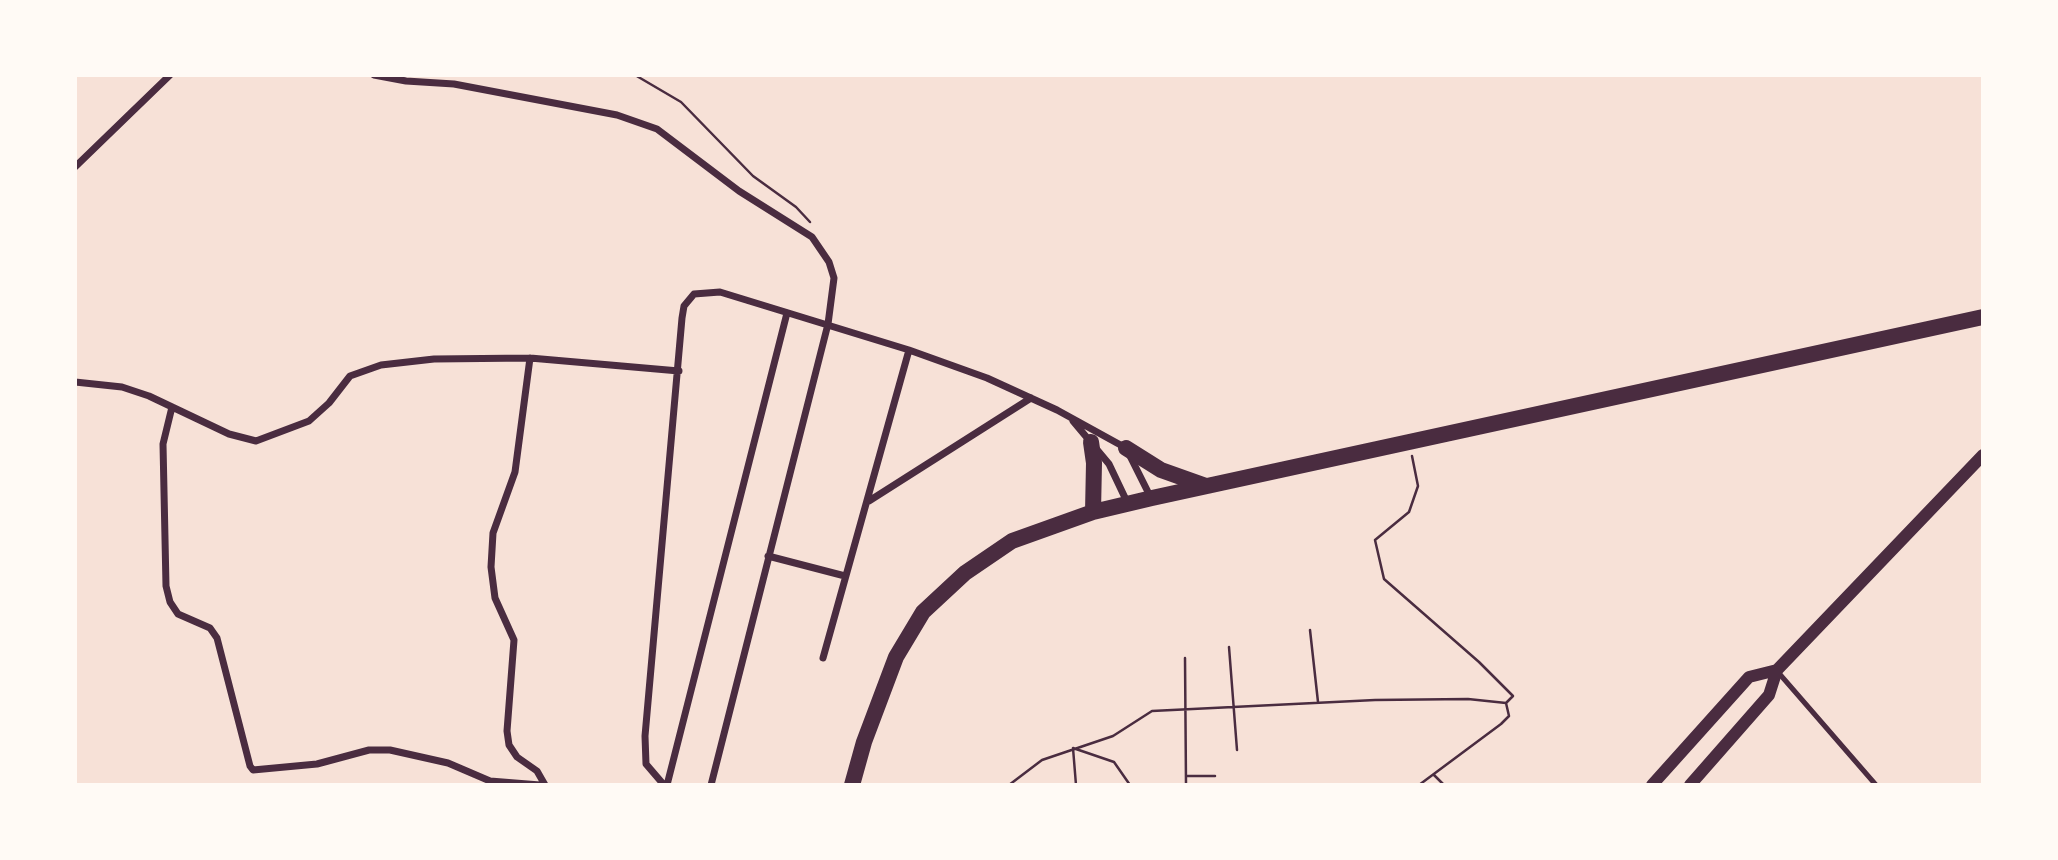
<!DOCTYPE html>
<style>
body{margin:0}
#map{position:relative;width:2058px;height:860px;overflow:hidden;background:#f7e1d7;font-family:"Zilla Slab",serif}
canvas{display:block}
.frame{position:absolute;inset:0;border:77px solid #fffaf5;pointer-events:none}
</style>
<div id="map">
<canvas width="2058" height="860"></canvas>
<div class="frame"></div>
</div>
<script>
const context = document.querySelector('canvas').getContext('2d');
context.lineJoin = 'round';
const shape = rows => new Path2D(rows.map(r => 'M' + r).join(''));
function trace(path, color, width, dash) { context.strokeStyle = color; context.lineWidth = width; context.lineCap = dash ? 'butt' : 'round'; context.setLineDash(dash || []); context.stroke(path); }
trace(shape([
 [114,75,139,75],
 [635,75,681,102,753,176,796,207,810,222],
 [1310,630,1318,702],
 [1229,647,1237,750],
 [1185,658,1186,785],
 [1434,775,1444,785],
 [1186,776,1215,776],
 [1009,785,1042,760,1113,736,1152,711,1375,700,1468,699,1506,703,1513,696,1479,662,1384,579,1375,540,1409,512,1418,486,1412,456],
 [1076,785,1073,748,1114,762,1130,785],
 [1419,785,1501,724,1509,716,1506,703]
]), '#4a2c40', 2.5);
trace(shape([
 [1777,671,1876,785]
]), '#4a2c40', 5);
trace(shape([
 [374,75,406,81,454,84,617,115,657,129,739,191,812,237,829,262,834,278,828,324,711,785],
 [75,167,170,75],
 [530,358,515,472,493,533,491,567,495,598,514,640,507,731,509,745,517,757,537,771,545,785],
 [75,382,122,387,149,396,229,434,256,441,309,421,329,403,350,376,381,365,434,359,530,358,679,371],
 [172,407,163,444,166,586,170,602,178,614,210,628,217,638,250,766,253,770,317,764,369,750,390,750,448,763,490,781,540,785],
 [1073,421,1109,464,1128,504],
 [869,501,1031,398],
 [768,556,845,576],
 [823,658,909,350],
 [664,785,646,764,645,736,682,318,684,306,694,294,720,292,909,350,987,378,1057,410,1126,448,1151,498],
 [667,785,787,313]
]), '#4a2c40', 7);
trace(shape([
 [1652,785,1749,677,1777,670],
 [1690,785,1769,695,1777,670,1983,455]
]), '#4a2c40', 12);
trace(shape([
 [1091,442,1094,463,1093,512],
 [1126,448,1161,470,1206,486],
 [852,785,864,742,896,657,923,612,965,573,1012,541,1093,512,1152,498,1983,317]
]), '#4a2c40', 16);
</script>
